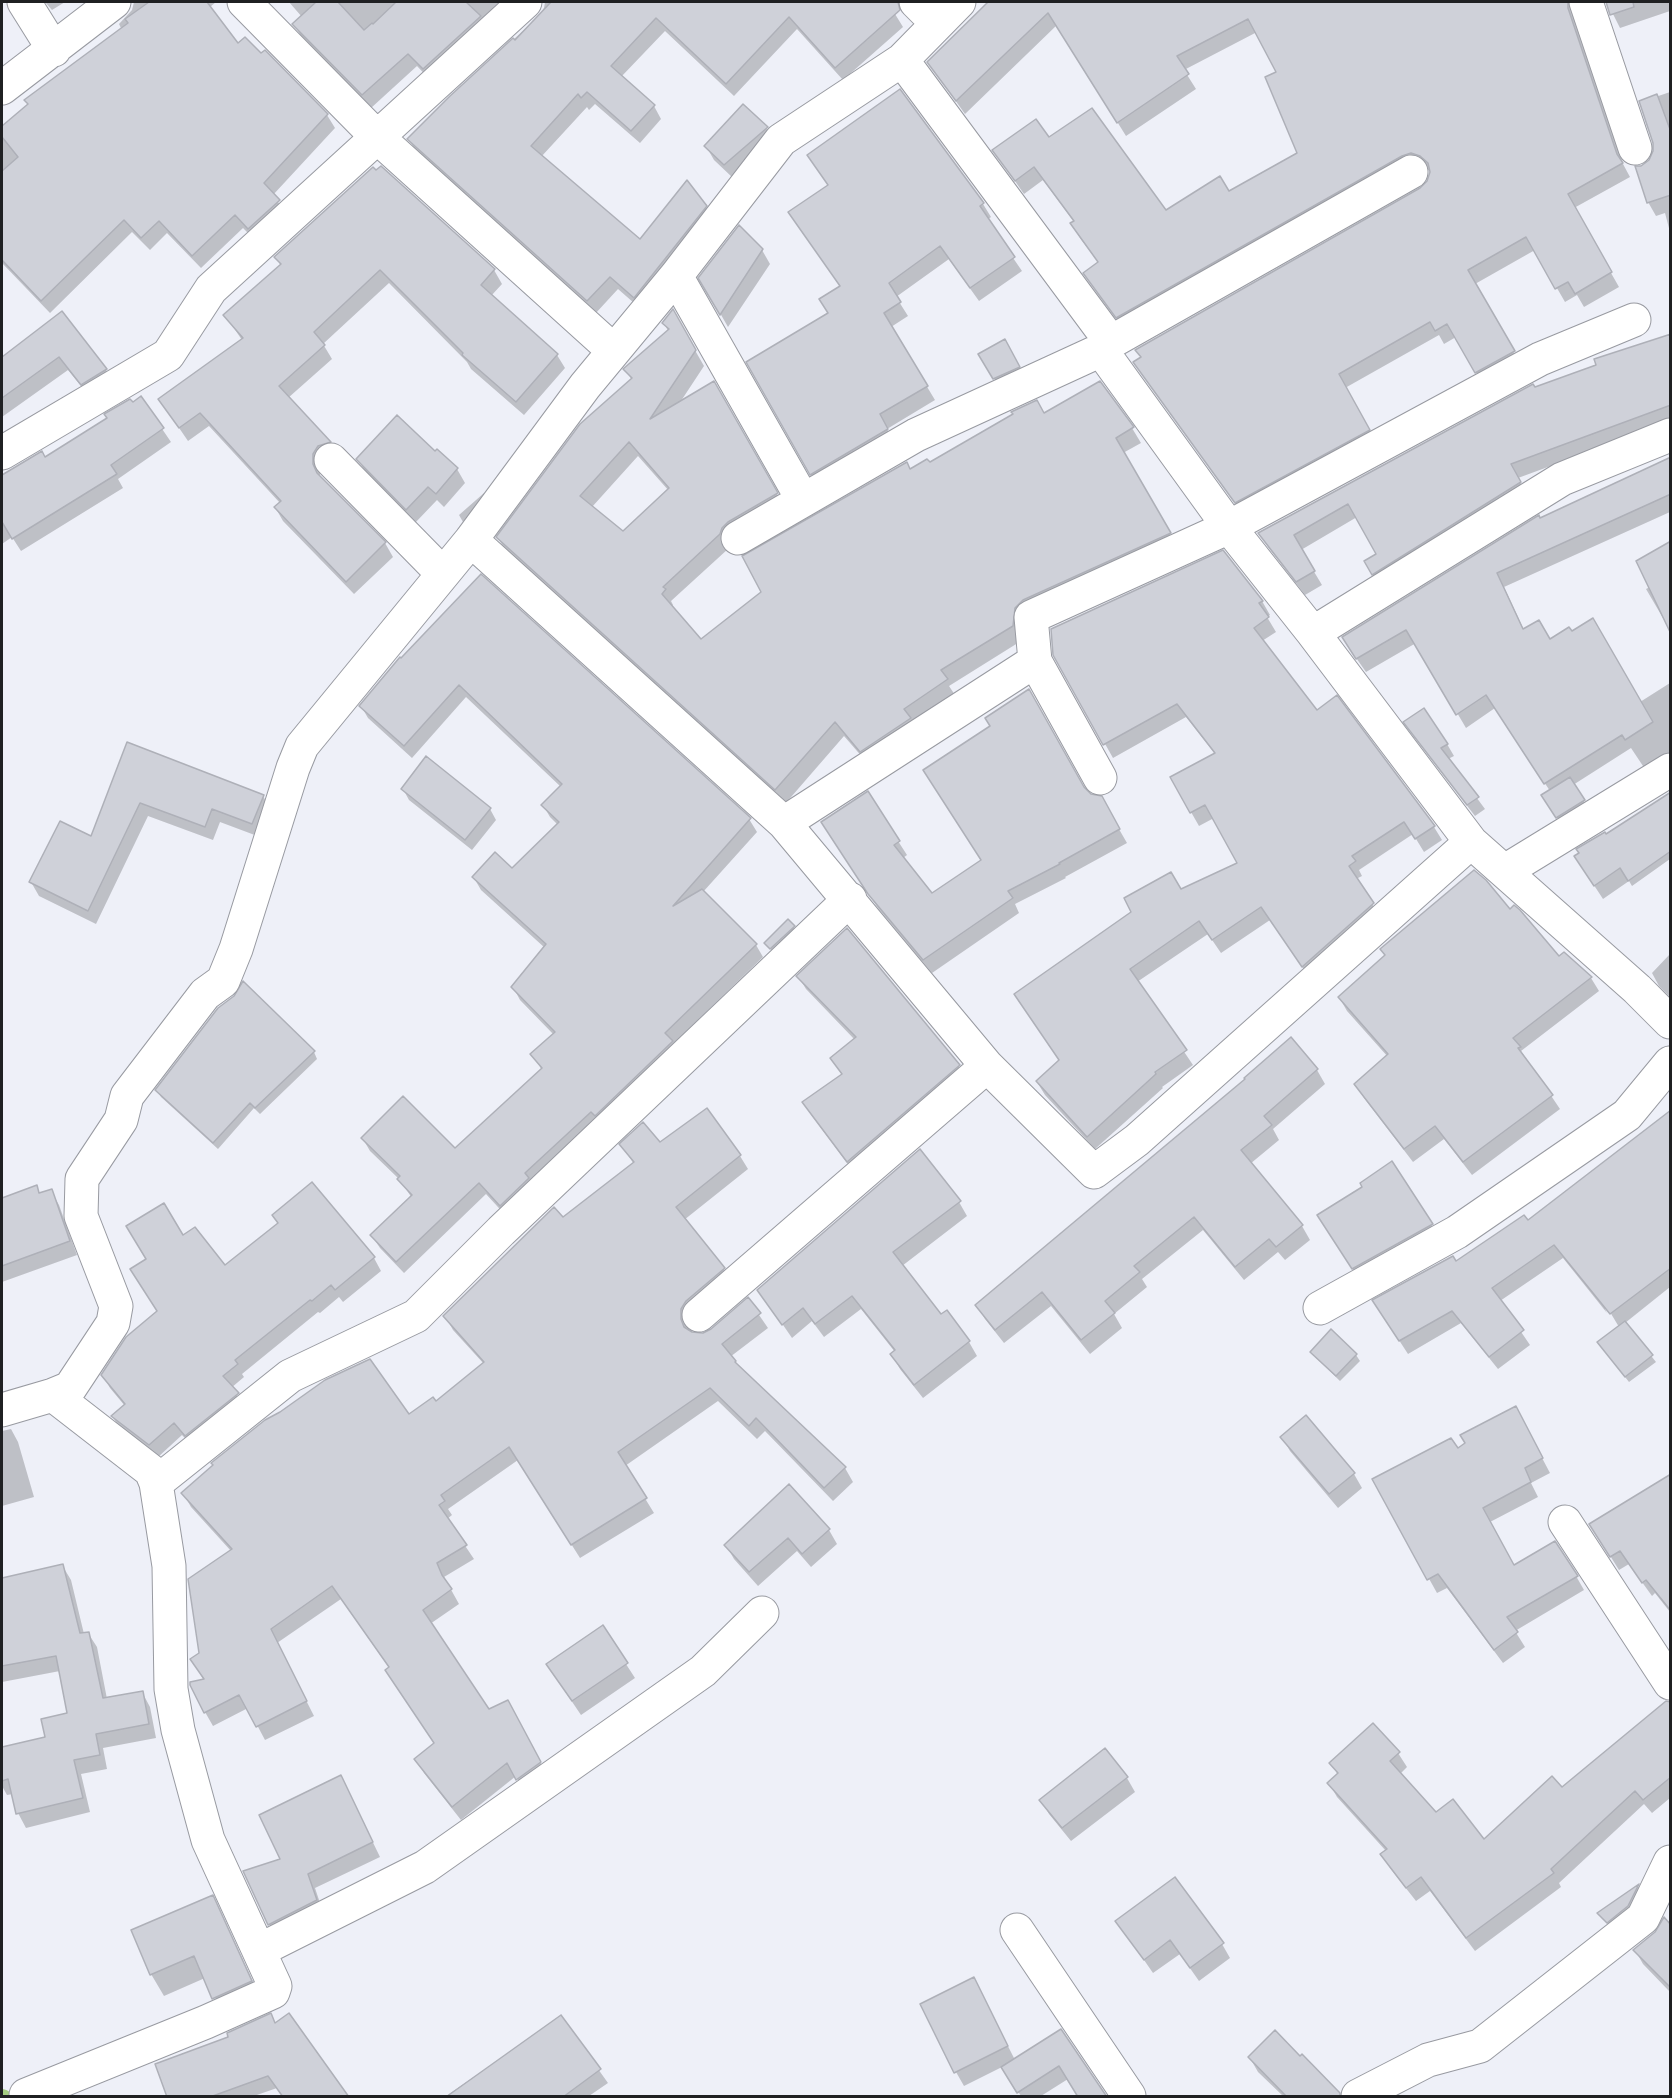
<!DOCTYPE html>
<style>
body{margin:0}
#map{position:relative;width:1672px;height:2098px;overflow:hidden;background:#eef0f8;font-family:Commissioner,sans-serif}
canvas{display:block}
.frame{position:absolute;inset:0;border:3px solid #1f2022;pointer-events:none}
</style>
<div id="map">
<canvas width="1672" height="2098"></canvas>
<div class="frame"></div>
</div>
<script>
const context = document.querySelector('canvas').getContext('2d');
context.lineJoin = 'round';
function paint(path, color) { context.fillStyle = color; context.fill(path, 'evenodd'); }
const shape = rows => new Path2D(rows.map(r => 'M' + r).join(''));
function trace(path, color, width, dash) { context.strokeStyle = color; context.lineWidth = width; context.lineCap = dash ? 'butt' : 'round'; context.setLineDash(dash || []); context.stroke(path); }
paint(shape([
 [45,2,65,2,52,10],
 [134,2,216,2,210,7,238,45,327,115,335,128,273,195,287,215,257,242,243,228,201,268,167,233,150,250,132,232,50,313,2,263,2,128,122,30,119,24,132,10],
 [289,2,520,2,432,82,417,66,371,108,302,38,294,24,302,17],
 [545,2,884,2,895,14,903,27,843,80,797,29,734,96,665,31,621,77,654,106,661,119,640,143,595,104,589,110,587,107,541,157,640,241,705,206,713,220,642,310,618,289,595,314,417,153,409,139,451,97,539,16,544,8],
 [990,2,1583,2,1575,12,1575,23,1623,164,1630,177,1574,208,1619,287,1584,307,1577,295,1565,302,1535,250,1475,284,1521,366,1484,386,1456,337,1444,344,1439,335,1345,388,1377,444,1244,516,1143,376,1135,362,1421,190,1429,182,1431,171,1419,167,1125,331,1085,273,1099,263,1080,238,1072,224,1074,222,1043,180,1024,194,994,151,1049,139,1166,212,1229,193,1299,154,1278,73,1257,32,1184,70,1196,89,1126,136,1057,25,965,114,928,62],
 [1607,2,1670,2,1670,11,1620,28],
 [900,91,983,204,991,217,987,220,1022,271,979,301,949,259,896,297,908,316,891,327,935,400,887,429,895,444,819,487,748,362,829,314,841,287,790,213,829,186,809,156],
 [1670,92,1670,232,1665,213,1656,216,1648,202,1642,167,1651,161,1655,151,1654,142,1641,102],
 [766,128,774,142,733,178,714,160,706,146],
 [762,250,770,264,728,327,700,278],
 [276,257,494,270,502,284,491,296,557,355,565,368,524,415,471,369,467,362,389,283,323,344,332,359,288,398,330,443,337,456,320,469,320,478,385,543,393,557,354,594,283,521,275,507,280,503,209,426,188,441,160,400,242,340,225,315,281,266],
 [673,312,704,366,679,404,713,383,785,509,728,549,671,601,673,605,671,607,701,641,910,471,1044,415,1132,428,1141,443,1123,453,1178,548,1021,641,949,686,955,695,870,766,844,736,785,804,507,553,498,538,632,380,625,369,668,331,664,323],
 [638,456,669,491,623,533,592,507],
 [61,313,106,370,113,383,90,397,68,370,2,417,2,358],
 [1670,336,1670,422,1518,478,1528,497,1381,588,1366,562,1378,555,1357,517,1301,550,1322,585,1305,595,1268,547,1260,533,1534,389],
 [980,354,1012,355,1026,381,1002,392],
 [141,398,171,442,118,479,123,488,21,551,12,537,2,544,2,477,41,453,44,459],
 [435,453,457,469,465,483,444,507,437,500,415,523,366,473,358,459],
 [1670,459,1670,512,1504,587,1524,630,1549,641,1640,702,1670,683,1670,767,1651,778,1631,748,1573,785,1587,807,1561,823,1543,796,1550,791,1495,708,1466,728,1416,643,1366,672,1352,652,1540,519],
 [484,493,491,506,467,529,459,515],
 [1223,552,1262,601,1270,615,1267,617,1276,632,1262,641,1316,712,1336,697,1434,827,1442,840,1424,852,1413,834,1359,870,1362,876,1356,879,1381,918,1311,980,1270,920,1221,953,1208,934,1137,982,1193,1065,1162,1087,1163,1088,1095,1149,1045,1095,1037,1082,1060,1061,1016,995,1180,891,1239,864,1214,818,1199,826,1191,812,1215,754,1186,717,1113,758,1055,655],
 [481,576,749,819,757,832,703,892,756,945,763,957,673,1044,679,1055,508,1218,486,1194,404,1273,380,1248,372,1236,412,1198,399,1179,370,1151,363,1139,455,1151,542,1070,532,1054,554,1035,520,1000,513,987,545,948,481,890,474,878,512,870,558,825,550,817,543,805,561,787,466,697,412,758,368,718,361,706,401,660],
 [1650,587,1670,630,1646,589],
 [1412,734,1447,744,1454,756,1448,759,1485,809,1475,816],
 [128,744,263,796,271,810,260,837,220,822,213,840,148,816,96,924,39,896,31,882,92,838],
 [426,758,490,809,496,820,472,850,409,800,403,789],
 [1083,789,1090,796,1101,798,1127,843,1065,877,1066,878,1015,904,1019,913,932,973,878,908,830,836,867,793,907,855,903,858,931,895],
 [1670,794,1670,859,1632,886,1629,881,1603,899,1584,870,1606,836],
 [1509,911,1559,958,1564,954,1591,978,1599,991,1521,1051,1560,1109,1472,1175,1444,1139,1413,1162,1364,1098,1356,1084,1388,1057,1347,1011,1339,997],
 [793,927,797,933,775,955,766,943],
 [1670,954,1670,997,1659,986,1652,973],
 [798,976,958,1066,966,1079,856,1175,812,1116,804,1103,842,1075,832,1058,855,1040,806,989],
 [314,1052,317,1059,260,1114,254,1108,218,1149,161,1097,157,1090],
 [1317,1070,1325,1084,1273,1129,1279,1140,1250,1164,1302,1226,1310,1240,1285,1260,1278,1252,1244,1280,1203,1230,1142,1279,1147,1287,1114,1314,1122,1328,1090,1354,1051,1306,1004,1343,985,1319,977,1305],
 [1670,1112,1670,1287,1625,1323,1656,1362,1629,1382,1603,1349,1619,1327,1607,1307,1605,1309,1607,1313,1563,1258,1500,1301,1530,1345,1498,1369,1461,1323,1408,1354,1382,1314,1456,1263,1527,1222],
 [660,1144,740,1156,748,1169,684,1220,724,1269,732,1283,688,1324,688,1331,703,1335,712,1330,748,1299,768,1328,730,1357,737,1367,845,1468,853,1482,833,1501,765,1431,757,1439,718,1401,625,1466,654,1513,580,1558,518,1460,448,1509,452,1515,447,1519,474,1559,444,1577,459,1604,430,1624,489,1711,516,1715,548,1777,525,1793,516,1776,461,1820,424,1773,416,1759,435,1744,390,1669,341,1599,277,1643,314,1716,265,1740,248,1708,213,1726,205,1712,205,1681,200,1674,201,1654,231,1551,191,1507,183,1493,409,1416,436,1403,484,1364,453,1330,445,1316,562,1219,634,1164,621,1145],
 [311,1184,374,1258,381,1271,343,1302,339,1297,320,1313,318,1312,242,1374,244,1377,231,1388,245,1407,194,1448,182,1435,157,1458,120,1429,113,1417,125,1406,110,1388,103,1375,158,1311,183,1237,224,1268,279,1224,273,1216],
 [36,1187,40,1194,51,1191,59,1205,77,1255,2,1282,2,1200],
 [959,1202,967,1216,902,1266,941,1317,946,1312,969,1342,977,1356,923,1398,900,1369,892,1355,895,1352,861,1309,824,1337,812,1321,792,1338,759,1290],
 [1431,1225,1439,1239,1361,1282,1327,1230],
 [1312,1352,1356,1355,1360,1361,1340,1381,1316,1358],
 [1306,1417,1354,1474,1362,1488,1338,1508,1290,1451,1282,1437],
 [1523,1422,1550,1473,1531,1483,1538,1497,1490,1522,1514,1567,1576,1576,1584,1590,1515,1631,1525,1647,1503,1663,1447,1588,1437,1593,1374,1480,1457,1451],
 [11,1429,18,1442,34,1497,2,1506,2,1431],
 [1670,1475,1670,1612,1655,1593,1652,1596,1629,1564,1619,1570,1599,1538],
 [789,1486,829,1530,837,1544,811,1567,797,1551,758,1586,734,1559,726,1545],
 [62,1565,71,1580,84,1634,88,1633,97,1647,107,1699,142,1692,150,1707,156,1738,103,1748,107,1769,81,1774,90,1812,26,1828,18,1813,13,1794,7,1795,2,1786,2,1748,47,1738,68,1714,60,1671,2,1682,2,1579],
 [602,1627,635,1678,581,1715,556,1678],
 [1670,1721,1670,1798,1652,1813,1644,1804,1559,1883,1561,1887,1475,1951,1430,1891,1416,1901,1390,1868,1382,1854,1386,1851,1337,1797,1329,1783,1338,1775,1331,1763,1398,1753,1407,1767,1400,1774,1436,1814,1484,1841],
 [1127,1778,1135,1792,1071,1841,1049,1814,1041,1800],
 [348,1791,380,1857,315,1888,324,1915,277,1938,269,1924,282,1860],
 [1638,1886,1641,1892,1631,1913,1611,1928,1599,1914],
 [212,1897,224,1919,263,2003,226,2019,205,1978,164,1996,151,1974,133,1931],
 [1670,1920,1670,1992,1643,1964,1635,1950],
 [1117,1921,1222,1944,1230,1958,1199,1981,1180,1954,1153,1973],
 [981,1993,1015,2060,1061,2031,1068,2079,1041,2096,1021,2096,1002,2067,964,2086,956,2072],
 [561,2017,608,2083,589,2096,446,2096],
 [276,2024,277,2088,254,2096,169,2096],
 [1250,2058,1339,2093,1341,2096,1283,2096,1258,2072]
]), '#0003');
trace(shape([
 [2,2095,5,2096]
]), '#a4cd81', 12);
const building = shape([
 [149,2,207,2,238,43,245,37,261,53,265,50,328,114,264,183,280,200,248,229,235,215,192,256,159,221,141,238,124,220,41,301,2,260,2,171,18,157,2,137,2,126,28,104,24,100,128,23,125,19,149,2],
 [316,2,338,2,364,30,372,23,373,24,396,2,466,2,481,16,423,69,408,54,362,95,292,24,316,2],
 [551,2,898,2,900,10,835,68,789,17,726,84,656,18,611,66,655,105,631,131,587,92,581,98,578,94,531,146,640,239,687,180,707,206,634,298,610,277,587,301,407,139,450,96,513,38,515,40,551,2],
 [988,2,1568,2,1568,8,1617,154,1623,163,1568,194,1612,272,1575,294,1568,282,1555,289,1526,237,1468,270,1515,351,1475,373,1447,324,1435,331,1430,322,1339,374,1370,430,1235,503,1133,362,1141,357,1135,350,1420,188,1427,181,1430,172,1428,163,1420,156,1411,153,1402,156,1116,318,1083,273,1098,262,1070,223,1074,221,1034,167,1015,181,992,150,1036,119,1049,137,1092,108,1166,210,1220,176,1229,191,1297,153,1265,77,1276,72,1248,19,1177,56,1189,74,1117,123,1048,13,956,101,927,62,988,2],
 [1606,2,1633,2,1634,7,1610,15,1606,2],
 [900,89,984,203,980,206,1015,257,970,288,940,246,889,283,901,302,884,313,928,386,880,414,888,429,810,475,746,362,828,313,819,299,840,286,788,212,828,185,807,155,900,89],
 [1657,94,1671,132,1671,195,1647,203,1635,166,1641,166,1649,160,1653,151,1653,143,1639,101,1657,94],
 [743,104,768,127,724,165,704,146,743,104],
 [381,166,495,269,481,285,558,354,516,402,462,355,463,353,380,270,314,332,325,345,279,386,331,442,318,446,313,454,313,464,317,473,386,542,346,582,274,507,281,501,200,413,179,428,158,399,243,338,223,315,281,264,274,257,373,167,376,170,381,166],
 [739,225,763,249,720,315,698,278,739,225],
 [673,309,696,350,650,419,714,381,778,493,728,522,722,528,720,534,663,587,666,589,662,594,701,639,761,592,742,556,907,462,910,469,927,459,930,462,1013,414,1011,412,1037,400,1044,413,1100,381,1134,427,1116,438,1171,533,1023,600,1015,608,1013,626,941,670,948,679,904,709,911,718,860,752,835,722,775,790,496,537,580,424,632,378,623,369,669,329,662,323,673,309],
 [629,442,669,488,623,531,580,496,629,442],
 [62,311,107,369,81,385,59,357,2,398,2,357,62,311],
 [1671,334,1671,405,1511,464,1521,482,1372,575,1364,561,1376,554,1348,504,1294,535,1315,571,1296,582,1258,533,1533,384,1535,387,1596,365,1594,359,1671,334],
 [1005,339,1020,367,993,379,978,354,1005,339],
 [141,396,164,428,111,465,117,474,12,539,2,522,2,475,42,451,45,457,107,418,104,414,130,399,133,402,141,396],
 [397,415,435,451,437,449,458,468,436,494,428,487,406,510,356,459,397,415],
 [1671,457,1671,494,1497,573,1523,629,1539,620,1550,639,1569,627,1572,631,1593,618,1653,722,1625,740,1622,735,1544,784,1486,695,1456,715,1406,630,1356,659,1342,637,1539,515,1540,518,1671,457],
 [1671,541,1671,634,1636,561,1671,541],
 [1223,550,1263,601,1259,603,1269,617,1254,628,1317,710,1337,695,1435,826,1415,839,1404,822,1352,856,1356,861,1349,866,1374,903,1302,967,1261,907,1212,940,1199,921,1130,969,1187,1050,1155,1072,1156,1074,1087,1137,1036,1081,1059,1060,1014,994,1131,912,1124,898,1171,872,1181,889,1237,863,1205,805,1190,813,1170,777,1215,753,1177,704,1103,745,1053,655,1051,629,1223,550],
 [481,574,751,818,673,906,702,889,757,944,665,1033,673,1041,595,1116,591,1112,525,1173,529,1178,500,1206,479,1183,396,1262,370,1235,412,1195,397,1179,400,1176,361,1138,403,1096,455,1148,542,1068,530,1054,555,1032,511,987,546,944,472,877,495,852,512,868,559,822,541,805,562,784,459,685,404,746,359,706,400,657,401,658,481,574],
 [1029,689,1084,787,1091,794,1102,796,1120,829,1059,863,1060,864,1008,891,1013,898,923,960,868,894,821,822,868,791,900,841,894,845,932,893,981,860,923,770,990,726,985,718,1029,689],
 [1424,708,1448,744,1441,748,1479,797,1467,805,1403,722,1424,708],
 [127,742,264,795,252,824,212,809,205,827,140,803,88,911,29,882,60,821,91,836,127,742],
 [426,756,491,808,465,840,401,789,426,756],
 [1570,777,1585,800,1556,818,1541,795,1570,777],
 [1671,792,1671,851,1628,881,1620,868,1594,886,1574,856,1579,853,1576,849,1605,832,1606,834,1671,792],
 [1474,870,1486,880,1510,909,1514,905,1520,910,1559,956,1564,952,1592,977,1513,1038,1521,1047,1518,1048,1553,1095,1463,1162,1435,1126,1404,1149,1354,1084,1388,1054,1338,997,1385,955,1380,949,1474,870],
 [788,919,795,926,770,949,764,943,788,919],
 [847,928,960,1065,847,1162,802,1102,842,1074,830,1058,856,1037,796,976,847,928],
 [243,981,315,1051,255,1108,250,1103,213,1143,155,1090,218,1008,234,996,243,981],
 [1291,1037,1318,1069,1264,1116,1272,1125,1241,1150,1303,1225,1276,1247,1269,1239,1235,1267,1194,1217,1134,1266,1140,1272,1105,1301,1115,1313,1081,1340,1042,1292,995,1330,975,1305,1245,1079,1244,1078,1291,1037],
 [707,1108,741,1155,676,1207,725,1268,686,1301,681,1309,681,1319,684,1327,692,1332,703,1333,711,1329,748,1297,761,1313,722,1344,736,1361,735,1362,846,1467,824,1488,756,1418,749,1426,710,1388,618,1452,647,1498,571,1545,509,1447,441,1495,445,1501,439,1505,467,1545,437,1563,442,1575,452,1589,423,1610,489,1709,508,1700,541,1762,516,1780,507,1763,452,1807,414,1759,434,1743,385,1670,389,1667,332,1586,271,1629,307,1701,256,1727,239,1695,204,1713,190,1685,190,1682,204,1679,190,1659,199,1653,188,1579,232,1549,181,1493,213,1465,211,1463,265,1420,280,1412,325,1380,370,1359,409,1414,433,1397,436,1401,484,1362,443,1316,554,1207,563,1217,634,1162,619,1144,643,1122,660,1142,707,1108],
 [1671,1110,1671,1268,1610,1314,1554,1245,1492,1288,1524,1330,1489,1357,1452,1311,1399,1341,1372,1300,1453,1256,1456,1261,1524,1215,1528,1220,1671,1110],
 [920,1149,961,1201,893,1252,941,1314,947,1310,970,1341,914,1385,890,1354,895,1350,852,1296,815,1324,803,1308,782,1325,757,1290,920,1149],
 [1392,1161,1433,1224,1352,1269,1317,1215,1362,1187,1360,1183,1392,1161],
 [312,1182,375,1257,335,1290,331,1285,312,1301,310,1300,235,1360,238,1364,223,1376,239,1393,185,1436,174,1423,149,1445,111,1416,125,1404,101,1375,126,1337,157,1311,130,1269,146,1259,126,1226,164,1203,183,1235,195,1227,225,1265,278,1223,272,1215,312,1182],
 [37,1185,39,1193,52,1189,70,1241,2,1266,2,1198,37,1185],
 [1625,1321,1653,1355,1625,1377,1597,1342,1625,1321],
 [1331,1329,1357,1354,1336,1376,1310,1352,1331,1329],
 [1516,1406,1543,1458,1525,1468,1531,1482,1483,1508,1514,1565,1555,1541,1578,1576,1507,1617,1518,1632,1494,1650,1438,1574,1427,1580,1372,1479,1451,1438,1458,1448,1465,1443,1460,1435,1516,1406],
 [1306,1415,1355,1473,1329,1494,1280,1437,1306,1415],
 [1671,1474,1671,1611,1646,1580,1642,1583,1620,1551,1610,1557,1589,1524,1671,1474],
 [789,1484,830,1529,802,1554,788,1538,749,1572,724,1545,789,1484],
 [63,1564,80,1633,89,1632,103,1698,143,1691,149,1724,96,1734,100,1755,74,1760,83,1798,16,1814,8,1779,2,1781,2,1747,45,1737,41,1719,67,1713,56,1656,2,1666,2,1578,63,1564],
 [603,1625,628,1663,572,1701,546,1664,603,1625],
 [1666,1701,1671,1702,1671,1777,1643,1800,1635,1791,1551,1869,1554,1873,1466,1938,1421,1877,1406,1888,1380,1854,1387,1849,1327,1783,1338,1773,1329,1763,1373,1723,1400,1752,1390,1761,1436,1812,1453,1799,1484,1839,1552,1776,1562,1787,1666,1701],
 [1105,1748,1128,1777,1062,1828,1039,1800,1105,1748],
 [341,1775,373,1842,308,1874,317,1900,268,1925,243,1871,280,1859,259,1815,341,1775],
 [1175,1877,1224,1943,1190,1968,1170,1940,1144,1960,1115,1921,1175,1877],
 [1639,1884,1628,1906,1607,1923,1597,1913,1639,1884],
 [213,1895,252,1981,212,1999,194,1956,150,1975,131,1930,213,1895],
 [1664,1917,1671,1925,1671,1988,1633,1950,1655,1932,1664,1917],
 [974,1977,1008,2046,954,2073,920,2004,974,1977],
 [271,2013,275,2023,289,2013,349,2097,283,2097,268,2076,210,2097,167,2097,155,2064,228,2037,227,2033,271,2013],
 [561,2015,601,2069,563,2097,446,2097,561,2015],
 [1061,2029,1107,2097,1078,2097,1059,2066,1017,2093,1001,2067,1061,2029],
 [1275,2030,1300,2056,1302,2054,1340,2093,1340,2097,1287,2097,1248,2057,1275,2030]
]);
paint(building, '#cfd1d9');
trace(building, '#aeb0b8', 1.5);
const street = shape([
 [24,2,54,50],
 [244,2,376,136,614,351],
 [916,2,937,23],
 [1586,2,1635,148],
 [902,60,1111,342,1101,350,1229,527,1313,633,1471,842,1637,989,1670,1022],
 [2,88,114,2],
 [676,276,803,500],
 [1111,342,1411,172],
 [2,453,168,355,211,289,525,2],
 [331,460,443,574],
 [738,538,916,435,1101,350],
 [471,540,784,823,987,1066,1094,1172,1137,1140,1471,842],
 [1313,633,1562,479,1670,435],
 [1035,661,1100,778],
 [784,823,1035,661,1031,617,1229,527,1540,359,1634,320],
 [1505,871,1670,770],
 [1320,1308,1457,1232,1627,1115,1670,1063],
 [699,1315,987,1066],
 [2,1410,53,1395,70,1388,113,1323,116,1306,81,1216,82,1179,121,1120,127,1096,205,994,223,981,236,949,293,768,302,746,471,540,585,386,676,276,781,140,902,60,959,2],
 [156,1483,290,1376,416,1316,501,1231,850,899],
 [1565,1522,1670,1683],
 [1017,1930,1129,2096],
 [260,1950,425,1867,703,1671,762,1613],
 [26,2095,206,2022,273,1992,275,1986,208,1840,178,1730,171,1689,169,1566,156,1483,151,1471,53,1395],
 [1358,2096,1428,2060,1480,2046,1643,1918,1670,1862]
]);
trace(street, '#989aa1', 35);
trace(street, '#fff', 33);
</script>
